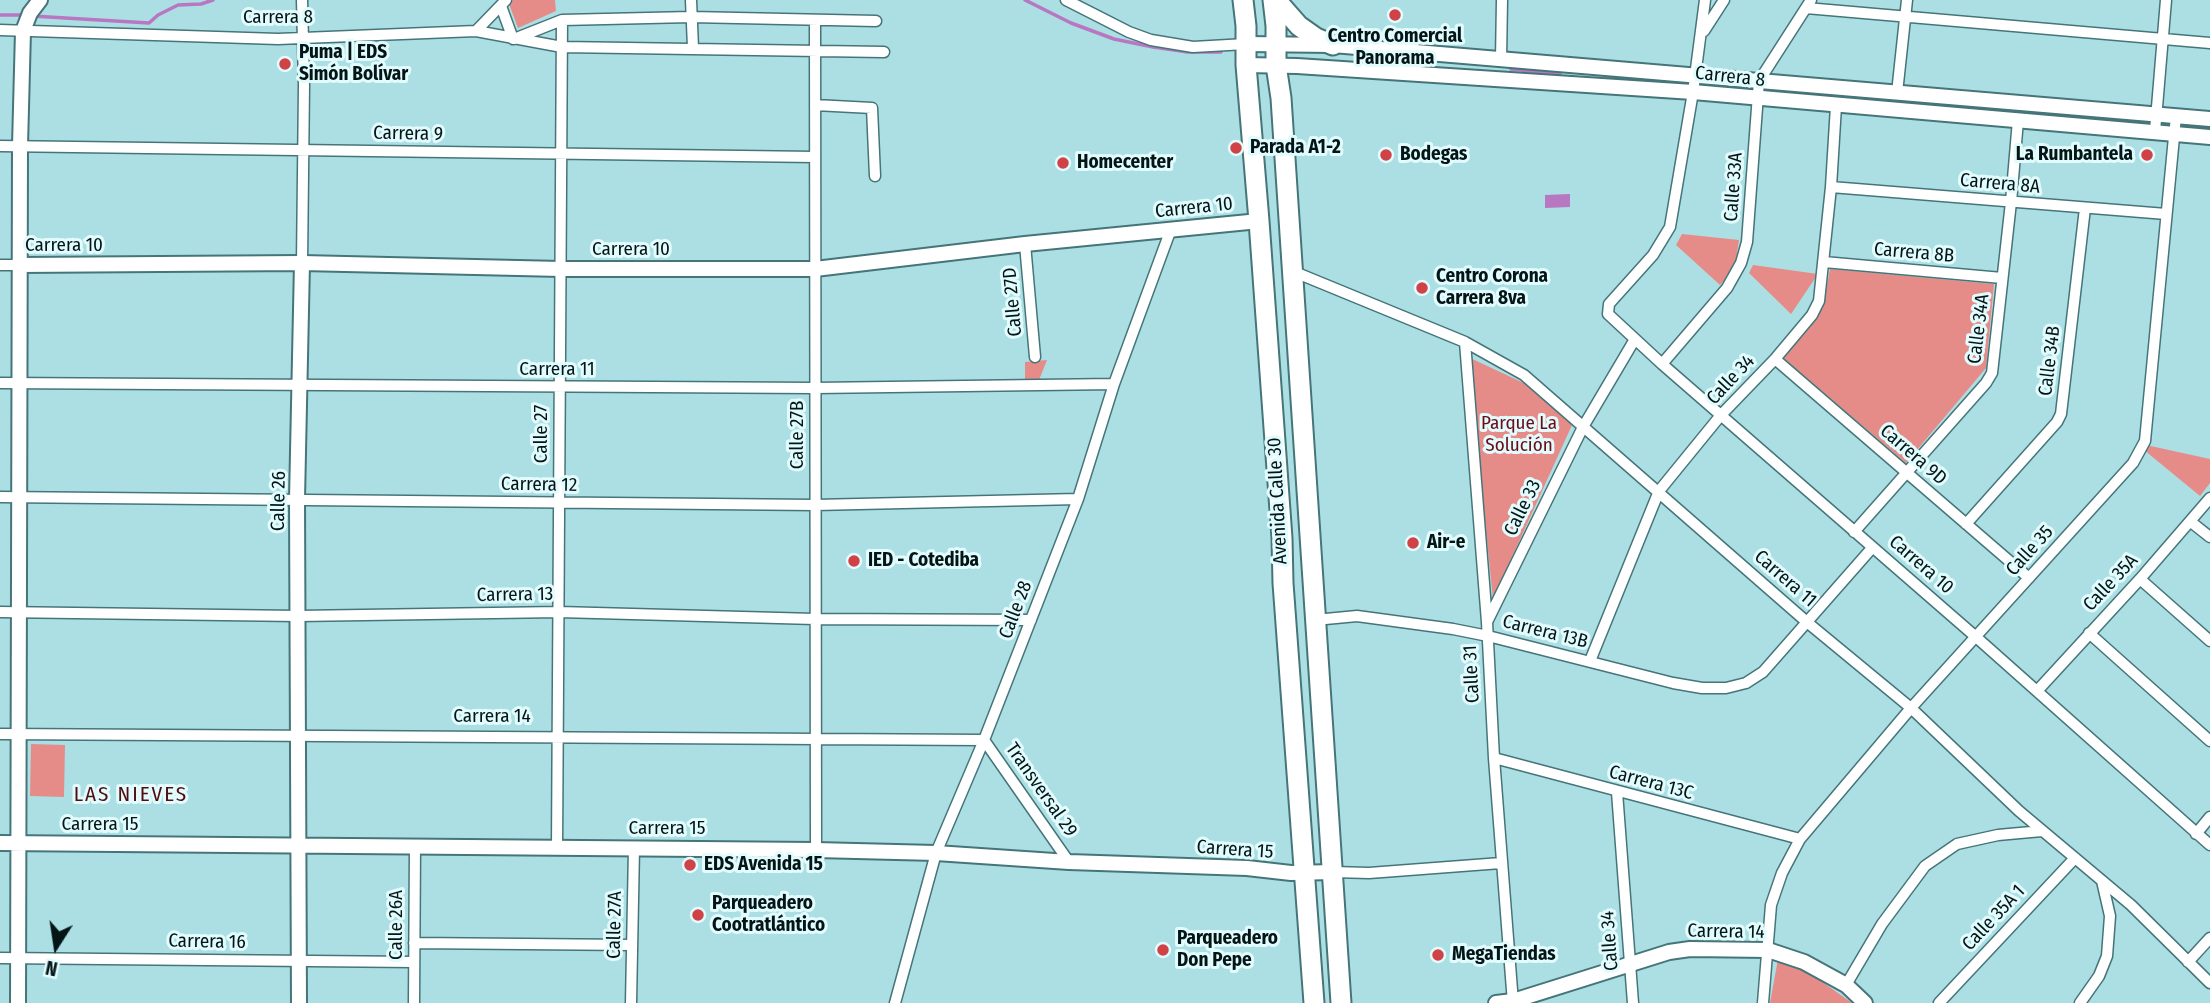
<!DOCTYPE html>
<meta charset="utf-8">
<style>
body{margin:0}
#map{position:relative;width:2210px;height:1003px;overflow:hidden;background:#acdfe4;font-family:"Fira Sans Condensed",sans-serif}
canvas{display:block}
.north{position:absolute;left:21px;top:912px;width:70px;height:70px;-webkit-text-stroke:5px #e2fbfd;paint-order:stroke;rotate:192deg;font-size:19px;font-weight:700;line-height:28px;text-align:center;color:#031517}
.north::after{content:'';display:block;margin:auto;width:24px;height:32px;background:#031517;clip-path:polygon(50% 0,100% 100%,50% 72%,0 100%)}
</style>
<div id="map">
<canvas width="2210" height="1003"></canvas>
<div class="north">N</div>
</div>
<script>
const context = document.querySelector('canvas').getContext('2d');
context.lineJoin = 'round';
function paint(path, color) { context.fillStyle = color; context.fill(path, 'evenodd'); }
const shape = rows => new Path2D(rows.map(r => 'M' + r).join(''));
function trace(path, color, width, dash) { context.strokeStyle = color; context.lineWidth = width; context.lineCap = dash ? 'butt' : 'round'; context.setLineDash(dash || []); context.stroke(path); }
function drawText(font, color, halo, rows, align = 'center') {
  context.font = font + ' "Fira Sans Condensed",sans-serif'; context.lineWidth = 6; context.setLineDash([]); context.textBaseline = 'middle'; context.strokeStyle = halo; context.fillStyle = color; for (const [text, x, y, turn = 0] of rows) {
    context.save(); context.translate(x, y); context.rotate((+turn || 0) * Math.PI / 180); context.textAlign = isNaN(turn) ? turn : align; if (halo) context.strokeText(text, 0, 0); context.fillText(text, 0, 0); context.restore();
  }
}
paint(shape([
 [513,0,555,0,556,11,518,28,509,4],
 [1682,234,1739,240,1736,260,1729,275,1720,285,1676,245],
 [1753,265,1818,274,1791,314,1749,273],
 [1830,269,1994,284,1986,368,1906,463,1776,352,1827,285],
 [1468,357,1528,385,1572,425,1493,599],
 [1047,360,1039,380,1025,380,1025,362],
 [2146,445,2210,459,2210,483,2200,496,2144,450],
 [31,744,65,745,64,797,30,796],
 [1778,959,1804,969,1852,1003,1770,1003]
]), '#e68c88');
paint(shape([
 [1570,194,1570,207,1545,208,1545,195]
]), '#b877c1');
trace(shape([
 [1025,0,1071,23,1114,39,1153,47,1188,52,1221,52],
 [0,15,24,15],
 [32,16,149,23,158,15,178,5,201,4,213,0],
 [1511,69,1560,74]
]), '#b877c1', 3.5);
const street = shape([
 [691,0,693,48],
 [1066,0,1129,32,1151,40,1193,47,1246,44],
 [1705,0,1693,92,1670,227,1653,255,1609,304,1608,314,1662,364,1976,637,2210,845],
 [501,6,513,39],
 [1806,8,2210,43],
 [815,21,816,850],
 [0,30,278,39,476,31,562,47,884,52],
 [476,31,506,0],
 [1704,31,1724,0],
 [514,39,562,20,691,17,876,21],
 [1501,60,1502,0],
 [1897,93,1907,0],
 [815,105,872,108,875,176],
 [2155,131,2166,0],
 [0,146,815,157],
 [1831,187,2166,214],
 [1025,244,1035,357],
 [1824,262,2002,278],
 [302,263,304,85,302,0],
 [0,265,19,265],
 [1292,271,1465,342,1524,375,1808,623,1911,708,2019,811,2131,905,2210,983],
 [1465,342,1487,622,1494,758,1513,1003],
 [1775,359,2029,578],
 [1662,364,1727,288,1741,263,1747,242,1759,81,1811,0],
 [0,383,815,388,1114,384],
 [0,497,815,505,1078,499],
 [2191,522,2210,537],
 [1966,524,2057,422,2061,414,2085,208],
 [1854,532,1986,383,1992,373,2011,202,2018,120],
 [2140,579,2210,641],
 [0,612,298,616,559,612,815,619,1031,620],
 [1315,620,1357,616,1453,629,1488,636,1673,683,1702,688,1726,688,1746,683,1763,672,1872,548],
 [1488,620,1583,427,1635,339],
 [2089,633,2210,741],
 [1590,661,1659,491,1721,415,1775,359,1812,315,1819,301,1831,187,1836,106],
 [2037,691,2140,579,2210,498],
 [0,734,984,740,1069,862],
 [1494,758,1800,839],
 [1617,792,1633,1003],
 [2196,834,2210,817],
 [557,848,562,20],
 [1333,872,1369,873,1501,863],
 [414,943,632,945],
 [0,958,414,962],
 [2188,962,2210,938],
 [1846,985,1882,924,1925,866,1957,844,1998,835,2042,831],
 [414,1003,415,846],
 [631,1003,634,848],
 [895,1003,936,853,984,740,1078,499,1114,384,1171,229],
 [1763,1003,1771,905,1782,873,1800,839,1911,708,2133,463,2145,441,2176,116],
 [1939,1003,2075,858],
 [2080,1003,2099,976,2107,956,2110,916,2102,881]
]);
const secondary = shape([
 [1246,44,1333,45,2210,119],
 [1246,65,1297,66,1693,92,2210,137],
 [19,265,302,263,561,269,815,269,1025,244,1259,221],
 [0,843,816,850,936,853,1069,862,1247,868,1291,873,1333,872],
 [18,1003,20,146,23,31,30,13,40,0],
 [299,1003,297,499,302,263],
 [1496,1003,1513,1001,1669,952,1690,949,1768,950,1804,962,1846,985,1865,1003]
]);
const highway = shape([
 [1243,0,1246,26,1246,65,1259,221,1282,538,1283,583,1314,1003],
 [1273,0,1276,26,1276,65,1281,98,1341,1003],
 [1276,0,1299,26,1316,38,1333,45]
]);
trace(street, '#457579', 13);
trace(secondary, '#457579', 18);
trace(highway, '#457579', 23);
trace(street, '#fff', 10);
trace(secondary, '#fff', 14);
trace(highway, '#fff', 19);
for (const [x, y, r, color] of [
 [1395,15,7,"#d14247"],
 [285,64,7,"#d14247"],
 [1236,148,7,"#d14247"],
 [1386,155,7,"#d14247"],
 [2147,155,7,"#d14247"],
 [1063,163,7,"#d14247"],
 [1422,288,7,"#d14247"],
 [1413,543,7,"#d14247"],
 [854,561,7,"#d14247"],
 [690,865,7,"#d14247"],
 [698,915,7,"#d14247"],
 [1163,950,7,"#d14247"],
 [1438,955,7,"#d14247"]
]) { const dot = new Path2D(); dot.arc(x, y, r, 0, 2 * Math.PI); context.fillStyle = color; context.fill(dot); trace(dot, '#e2fbfd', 2.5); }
drawText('19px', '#031517', '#e2fbfd', [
 ["Carrera 8",278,18],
 ["Carrera 8",1730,77,6],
 ["Carrera 9",408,134,1],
 ["Carrera 8A",2000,184,5],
 ["Calle 33A",1734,187,-86],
 ["Carrera 10",1194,208,-6],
 ["Carrera 10",64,246],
 ["Carrera 10",631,250],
 ["Carrera 8B",1914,253,5],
 ["Calle 27D",1013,302,-95],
 ["Calle 34A",1979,329,-83],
 ["Calle 34B",2050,361,-83],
 ["Carrera 11",557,370],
 ["Calle 34",1731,380,-47],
 ["Calle 27",542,434,-90],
 ["Calle 27B",798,435,-90],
 ["Carrera 9D",1913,455,41],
 ["Carrera 12",539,485,1],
 ["Calle 26",279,501,-89],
 ["Avenida Calle 30",1278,501,-93],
 ["Calle 33",1523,508,-64],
 ["Calle 35",2030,551,-48],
 ["Carrera 10",1921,565,41],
 ["Carrera 11",1785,579,41],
 ["Calle 35A",2111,583,-47],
 ["Carrera 13",515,595,-1],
 ["Calle 28",1016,610,-69],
 ["Carrera 13B",1545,632,14],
 ["Calle 31",1472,674,-93],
 ["Carrera 14",492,717],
 ["Carrera 13C",1651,783,15],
 ["Transversal 29",1041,790,55],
 ["Carrera 15",100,825],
 ["Carrera 15",667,829],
 ["Carrera 15",1235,850,4],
 ["Calle 35A 1",1994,918,-47],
 ["Calle 26A",397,925,-90],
 ["Calle 27A",615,925,-89],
 ["Carrera 14",1726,932,1],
 ["Calle 34",1610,941,-94],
 ["Carrera 16",207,942,1]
]);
drawText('bold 19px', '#031517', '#e2fbfd', [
 ["Centro Comercial",1395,37,"center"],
 ["Panorama",1395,59,"center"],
 ["Puma | EDS",299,53],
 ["Simón Bolívar",299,75],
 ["Parada A1-2",1250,148],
 ["Bodegas",1400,155],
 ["La Rumbantela",2133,155,"right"],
 ["Homecenter",1077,163],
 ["Centro Corona",1436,277],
 ["Carrera 8va",1436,299],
 ["Air-e",1427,543],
 ["IED - Cotediba",868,561],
 ["EDS Avenida 15",704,865],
 ["Parqueadero",712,904],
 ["Cootratlántico",712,926],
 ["Parqueadero",1177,939],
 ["Don Pepe",1177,961],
 ["MegaTiendas",1452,955]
], 'left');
drawText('19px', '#6b0c16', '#e2fbfd', [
 ["Parque La",1519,424],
 ["Solución",1519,446]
]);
context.letterSpacing = '2px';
drawText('21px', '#510c11', '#e2fbfd', [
 ["LAS NIEVES",131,795]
]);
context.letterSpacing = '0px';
</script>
